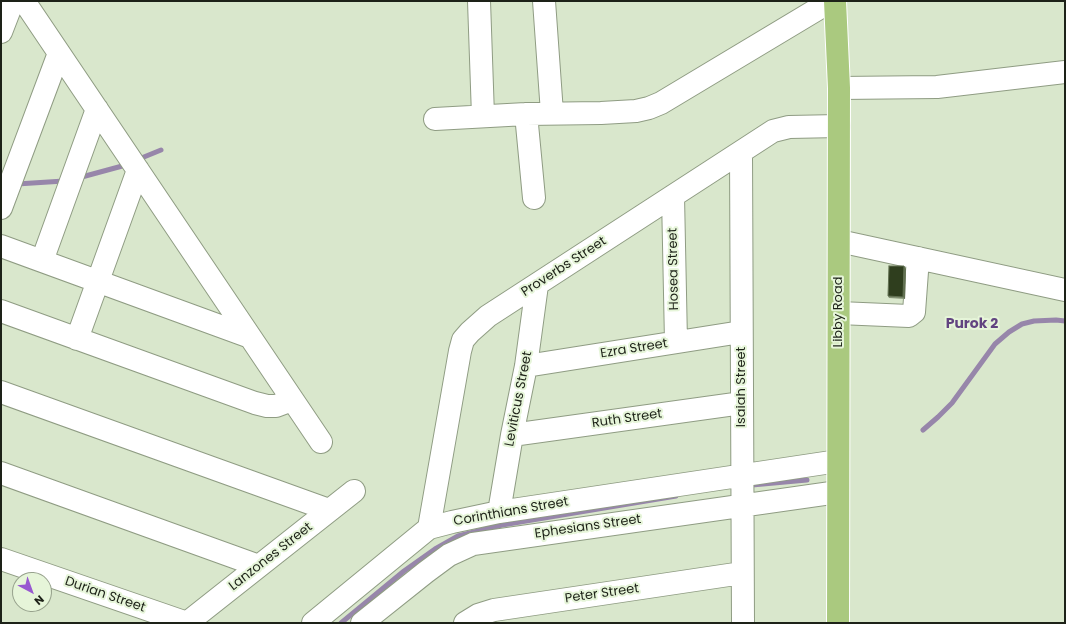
<!DOCTYPE html>
<style>
body{margin:0}
#map{position:relative;width:1066px;height:624px;overflow:hidden;background:#d9e7cc;font-family:Poppins,sans-serif}
canvas{display:block}
.frame{position:absolute;inset:0;border:2px solid #1d2218;pointer-events:none}
.north{position:absolute;left:12px;top:572px;width:40px;height:40px;box-sizing:border-box;background:#e6f5d9;border:1px solid #96a18c;border-radius:50%;rotate:139deg;font-size:11px;font-weight:700;line-height:16px;text-align:center;color:#1d2218}
.north::after{content:'';display:block;margin:auto;width:14px;height:18px;background:#9859d0;clip-path:polygon(50% 0,100% 100%,50% 72%,0 100%)}
</style>
<div id="map">
<canvas width="1066" height="624"></canvas>
<div class="frame"></div>
<div class="north">N</div>
</div>
<script>
const context = document.querySelector('canvas').getContext('2d');
context.lineJoin = 'round';
const shape = rows => new Path2D(rows.map(r => 'M' + r).join(''));
function trace(path, color, width, dash) { context.strokeStyle = color; context.lineWidth = width; context.lineCap = dash ? 'butt' : 'round'; context.setLineDash(dash || []); context.stroke(path); }
function paint(path, color) { context.fillStyle = color; context.fill(path, 'evenodd'); }
function drawText(font, color, halo, rows, align = 'center') {
  context.font = font + ' Poppins,sans-serif'; context.lineWidth = 4; context.setLineDash([]); context.textBaseline = 'middle'; context.strokeStyle = halo; context.fillStyle = color; for (const [text, x, y, turn = 0] of rows) {
    context.save(); context.translate(x, y); context.rotate((+turn || 0) * Math.PI / 180); context.textAlign = isNaN(turn) ? turn : align; if (halo) context.strokeText(text, 0, 0); context.fillText(text, 0, 0); context.restore();
  }
}
trace(shape([
 [139,159,161,150],
 [78,178,126,165],
 [17,184,64,181],
 [923,430,938,417,952,403,995,344,1009,332,1022,324,1034,321,1056,320,1065,321],
 [752,485,807,480],
 [341,623,404,571,435,549,458,536,502,525,676,496]
]), '#9786aa', 5);
const minor = shape([
 [24,1,321,442],
 [479,1,483,116],
 [544,1,552,113],
 [1,32,13,1],
 [839,88,937,87,1065,72],
 [526,114,534,198],
 [435,119,526,114,601,113,636,111,649,108,661,103,831,1],
 [741,152,743,623],
 [673,196,676,342],
 [1,208,59,53],
 [839,241,1065,290],
 [1,246,250,337],
 [42,261,97,109],
 [1,311,255,403,267,406,276,406,292,400],
 [839,313,909,316,914,312,918,258],
 [77,339,138,170],
 [526,366,741,332],
 [1,392,329,510],
 [512,435,742,403],
 [1,473,259,566],
 [499,512,512,435,526,366,537,285],
 [429,528,460,351,463,340,470,332,488,316,773,131,789,127,839,126],
 [1,559,187,623],
 [187,623,354,491],
 [313,623,429,528,452,522,499,512,838,461],
 [362,623,426,572,449,555,473,544,838,492],
 [465,623,478,615,494,610,742,573]
]);
const major = shape([
 [835,1,839,88,838,623]
]);
trace(minor, '#8f9c83', 24);
trace(major, '#fff', 24);
trace(minor, '#fff', 22);
trace(major, '#aac97f', 22);
paint(shape([
 [904,266,906,269,905,299,889,298,888,296]
]), '#849275');
paint(shape([
 [904,266,906,269,905,299,903,297]
]), '#627152');
const building = shape([
 [889,266,904,266,903,297,888,296,889,266]
]);
paint(building, '#2f3e1e');
trace(building, '#627152', 1);
drawText('13px', '#1d2218', '#e6f5d9', [
 ["Proverbs Street",564,267,-33],
 ["Hosea Street",674,269,-91],
 ["Libby Road",839,312,-90],
 ["Ezra Street",634,349,-9],
 ["Isaiah Street",742,387,-90],
 ["Leviticus Street",519,399,-79],
 ["Ruth Street",627,419,-8],
 ["Corinthians Street",511,512,-10],
 ["Ephesians Street",588,527,-8],
 ["Lanzones Street",271,557,-38],
 ["Peter Street",602,594,-8],
 ["Durian Street",105,595,19]
]);
drawText('bold 14px', '#624480', '#e6f5d9', [
 ["Purok 2",972,324]
]);
</script>
